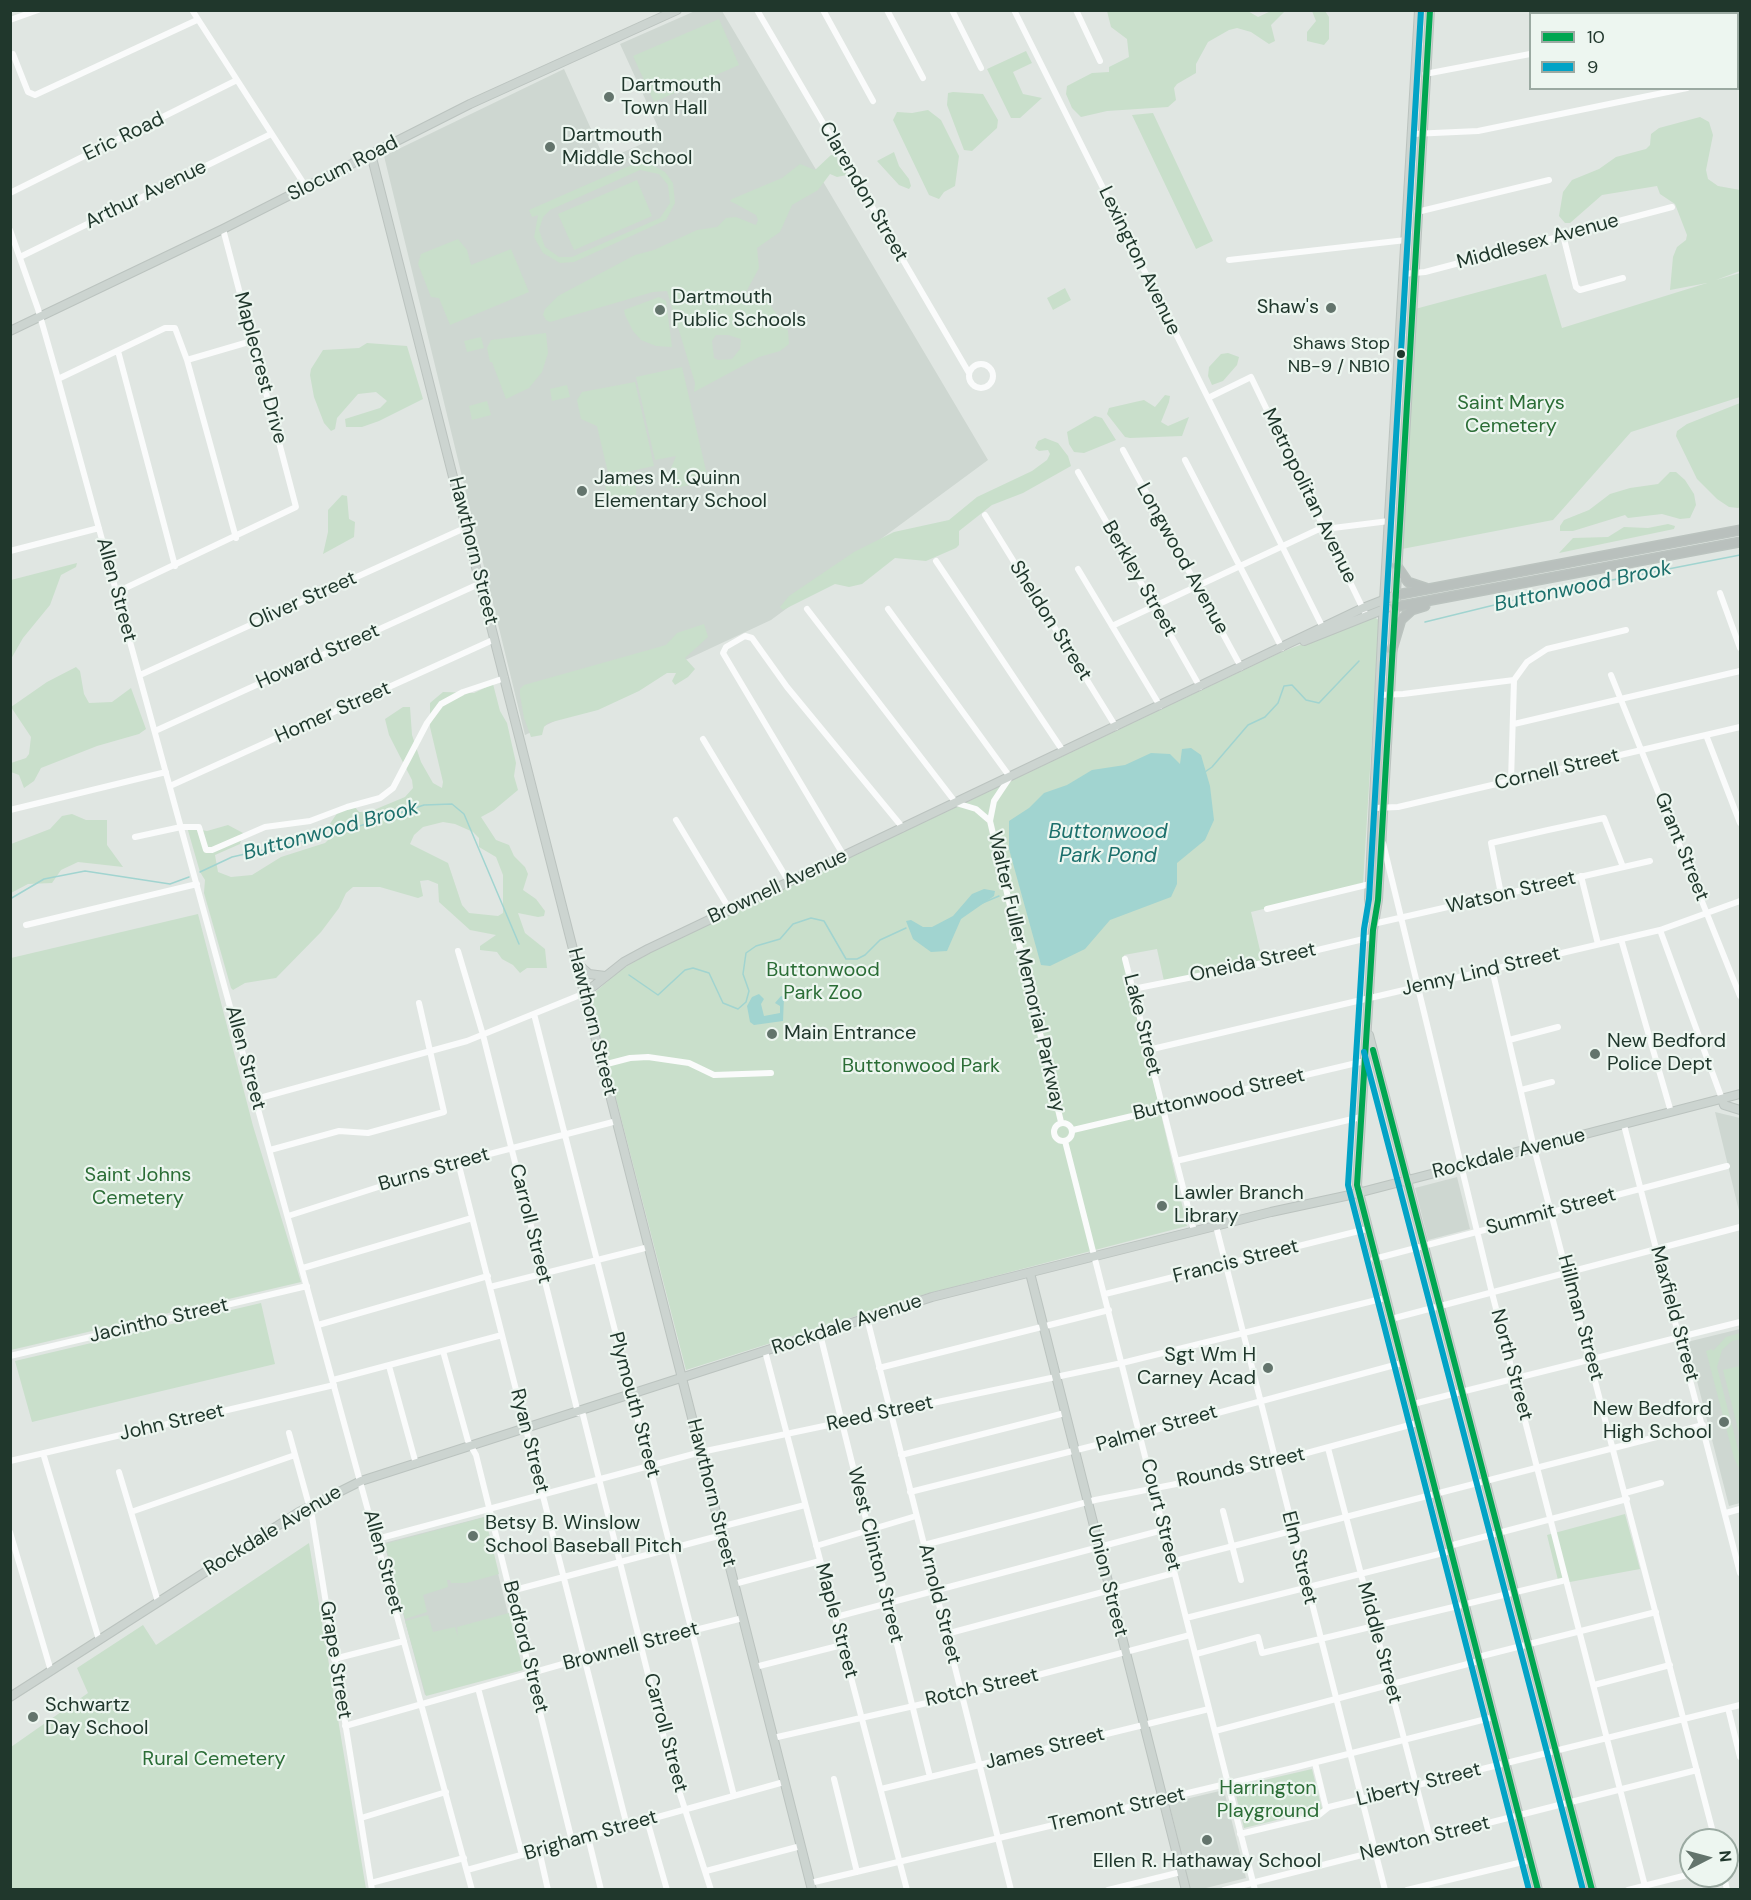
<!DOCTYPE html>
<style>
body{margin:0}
#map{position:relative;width:1751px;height:1900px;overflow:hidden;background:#e0e6e2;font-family:"DM Sans",sans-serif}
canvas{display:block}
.frame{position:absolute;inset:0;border:12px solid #20372c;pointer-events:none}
.legend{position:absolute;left:1529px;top:12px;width:210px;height:78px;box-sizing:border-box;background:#edf6f0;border:2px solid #9baaa2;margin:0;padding:8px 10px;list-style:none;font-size:18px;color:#20372c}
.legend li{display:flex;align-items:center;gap:12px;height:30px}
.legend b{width:30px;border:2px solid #9baaa2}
.north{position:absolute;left:1679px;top:1828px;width:60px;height:60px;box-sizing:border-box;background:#edf6f0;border:2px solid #9baaa2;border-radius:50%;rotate:84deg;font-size:16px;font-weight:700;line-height:24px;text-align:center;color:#20372c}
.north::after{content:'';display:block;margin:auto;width:21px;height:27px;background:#63746c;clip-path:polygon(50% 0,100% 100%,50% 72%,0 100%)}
</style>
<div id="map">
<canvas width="1751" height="1900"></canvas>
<div class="frame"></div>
<ul class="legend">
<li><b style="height:8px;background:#00a651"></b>10</li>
<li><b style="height:8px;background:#02a3c6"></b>9</li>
</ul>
<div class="north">N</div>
</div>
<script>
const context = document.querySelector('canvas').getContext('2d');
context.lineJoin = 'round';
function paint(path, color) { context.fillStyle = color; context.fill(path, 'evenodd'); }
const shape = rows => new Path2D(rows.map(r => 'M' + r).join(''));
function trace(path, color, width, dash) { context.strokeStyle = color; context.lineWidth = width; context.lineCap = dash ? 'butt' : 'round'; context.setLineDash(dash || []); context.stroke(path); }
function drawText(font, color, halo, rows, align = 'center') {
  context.font = font + ' "DM Sans",sans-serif'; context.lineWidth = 4.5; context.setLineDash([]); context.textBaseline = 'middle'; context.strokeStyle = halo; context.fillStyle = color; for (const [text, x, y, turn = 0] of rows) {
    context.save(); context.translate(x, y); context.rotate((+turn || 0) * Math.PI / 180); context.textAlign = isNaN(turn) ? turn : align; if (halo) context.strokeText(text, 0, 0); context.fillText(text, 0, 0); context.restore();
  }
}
paint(shape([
 [695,11,722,11,988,460,771,620,525,735,384,156,564,69,605,160,651,140,658,127,620,44],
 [1715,1112,1740,1118,1740,1215],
 [1457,1177,1470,1229,1428,1240,1415,1188],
 [1740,1329,1740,1503,1729,1506,1687,1342],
 [484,1517,522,1670,425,1695,384,1543],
 [1224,1790,1246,1878,1202,1889,1190,1889,1169,1803]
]), '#ced7d1');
paint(shape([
 [1246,10,1258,17,1271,11,1285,11,1271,25,1275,41,1269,44,1251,32,1237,28,1229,30,1208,42,1196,64,1196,73,1177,84,1174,88,1176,100,1168,107,1107,111,1081,117,1072,108,1066,94,1067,86,1092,73,1109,72,1109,67,1129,57,1127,39,1111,27,1107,11],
 [1312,11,1325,11,1329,17,1329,39,1324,45,1307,41,1307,32,1316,21],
 [1723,11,1740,11,1740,83,1738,73,1738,14,1723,13],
 [719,19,739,65,654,102,633,56],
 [1026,51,1032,63,1013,72,1023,94,1042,98,1020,118,1011,118,987,69],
 [953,92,983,94,998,120,997,128,972,151,964,150,947,105,948,93],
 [928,110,941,120,959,156,955,186,944,192,939,199,929,195,893,120,897,112,912,113],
 [1153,113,1213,241,1196,249,1132,115],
 [1700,117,1709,122,1713,135,1706,170,1708,179,1718,186,1740,190,1740,271,1716,280,1740,273,1740,397,1631,432,1553,520,1402,549,1415,309,1546,274,1562,328,1707,283,1670,290,1673,257,1677,247,1686,240,1687,235,1675,204,1660,194,1657,186,1602,195,1570,223,1565,223,1559,216,1563,192,1572,180,1599,169,1616,157,1646,149,1650,145,1651,134,1659,128],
 [894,152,899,166,909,179,911,186,909,189,899,185,877,161],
 [831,155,836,156,847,175,837,177,830,174,818,190,792,205,780,232,757,248,759,268,746,292,751,299,769,303,788,331,789,344,780,351,759,357,694,392,695,383,667,291,653,292,550,322,546,320,543,315,545,309,558,296,635,255,654,250,697,230,717,227,726,218,736,217,756,225,758,220,756,215,734,203,730,201,732,199,782,178,800,164,815,170],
 [716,335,728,335,741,339,740,349,732,359,718,360,714,358,712,341],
 [643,160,665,172,673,183,675,203,666,220,574,262,560,263,543,253,534,237,538,215,532,217,529,210],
 [640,170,659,174,668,185,670,203,660,218,572,257,559,257,545,247,539,230,543,217,550,210],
 [637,180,652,216,574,250,558,214],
 [458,239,467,250,471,265,511,249,529,292,450,325,439,298,431,297,418,264,421,254],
 [1065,288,1071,300,1053,310,1047,298],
 [659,297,666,301,672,347,656,346,641,340,633,331,625,315,624,310],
 [546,333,548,353,542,372,529,388,506,399,492,362,490,362,487,348,491,340],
 [481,337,484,348,467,352,464,341],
 [367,343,407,346,423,399,379,421,362,427,346,427,345,419,380,408,387,401,376,392,358,394,337,418,335,429,331,431,324,423,314,397,310,375,311,369,323,350,359,348],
 [1228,353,1239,357,1237,365,1223,381,1212,385,1208,376,1209,367,1221,354],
 [682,367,707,475,702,483,674,488,669,473,676,456,655,460,636,377],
 [635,382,654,466,627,472,636,481,636,495,632,501,613,505,609,503,605,484,609,477,597,426,581,419,577,400,582,392],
 [567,385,570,397,552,401,550,389],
 [1165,395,1170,396,1169,402,1161,422,1168,426,1189,417,1182,436,1130,438,1125,437,1107,414,1109,408,1135,402,1144,400,1155,407],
 [487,401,491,415,472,420,469,406],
 [1740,403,1740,507,1738,508,1729,507,1717,499,1697,479,1676,436,1677,431,1687,424],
 [1095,416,1102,418,1116,440,1084,453,1074,452,1069,444,1067,432],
 [1045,438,1058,443,1068,456,1071,466,1023,493,992,505,959,531,959,545,956,548,926,561,895,558,862,584,849,587,835,584,783,610,780,607,789,596,854,552,894,532,949,520,977,497,1032,471,1047,460,1050,454,1048,450,1039,451,1035,448,1038,441],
 [1670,472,1676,472,1685,480,1694,494,1696,505,1690,518,1680,519,1662,514,1628,518,1625,515,1573,531,1560,531,1560,526,1564,520,1589,510,1610,494,1630,488,1658,484],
 [342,495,347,496,349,519,355,522,354,537,323,554,328,532,328,510],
 [1668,524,1675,526,1674,529,1559,553,1573,538,1608,537,1624,527,1648,528],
 [77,563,76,567,61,575,50,605,23,638,11,659,11,580],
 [1374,617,1379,620,1363,885,1251,912,1263,963,1164,981,1157,949,1124,955,1187,1226,922,1295,686,1370,592,1005,594,993,622,969,651,952,1284,651],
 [704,624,708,637,685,658,695,669,688,677,675,685,672,681,676,673,667,673,639,691,598,710,548,723,544,727,542,735,531,737,524,718,520,695,520,689,524,685,652,649,666,645,677,633],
 [76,667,80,671,84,694,89,703,112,702,131,688,146,729,139,734,97,746,41,768,34,781,24,788,19,775,11,772,11,763,26,758,29,754,31,737,11,707,47,682],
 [493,684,500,711,507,723,516,763,514,776,518,790,494,810,481,817,496,840,509,845,514,856,525,867,528,874,523,890,536,899,545,911,544,916,538,917,518,913,525,933,545,949,547,968,527,968,520,973,513,965,502,959,497,952,480,950,480,946,496,935,470,930,439,902,438,884,428,880,420,881,423,896,418,898,380,887,353,887,346,893,339,908,321,932,276,978,245,983,233,990,231,988,204,893,205,880,200,872,187,827,207,831,228,825,243,833,240,844,215,855,218,872,231,877,252,875,281,857,325,843,329,839,329,825,338,812,355,807,359,812,369,812,405,797,413,788,412,780,389,735,385,719,403,707,410,707,412,735,421,762,433,783,442,788,443,782,430,727,430,703,443,692,474,693],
 [443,822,455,824,473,832,479,838,479,847,496,857,503,875,503,913,498,916,469,913,462,905,448,863,410,844,414,835,423,827],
 [72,814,86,820,107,820,107,845,123,867,78,862,61,870,52,883,28,884,11,893,11,844,50,829,62,816],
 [198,914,253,1126,301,1282,11,1350,11,958],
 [261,1303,275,1364,32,1422,15,1361],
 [1740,1333,1740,1339,1732,1341,1722,1350,1717,1367,1740,1457,1740,1470,1734,1458,1706,1351,1712,1349,1713,1351,1726,1337],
 [1740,1366,1740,1437,1723,1370],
 [1625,1514,1640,1569,1559,1584,1547,1535],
 [485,1517,499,1574,466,1583,451,1583,450,1580,447,1580,448,1587,423,1595,427,1612,405,1619,385,1544],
 [309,1543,366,1889,11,1889,11,1747,88,1693,77,1668,143,1625,156,1645],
 [509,1613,523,1670,426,1696,405,1621,428,1615,433,1632,455,1627,458,1637,457,1627],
 [1312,1769,1322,1809,1244,1828,1234,1787]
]), '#c9dfcb');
paint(shape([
 [1191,748,1201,755,1210,786,1214,820,1205,840,1177,863,1177,884,1171,897,1110,920,1085,949,1050,966,1041,965,1009,849,1009,821,1029,808,1044,793,1067,785,1092,770,1125,765,1151,753,1170,754,1180,764,1182,749],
 [984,889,995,891,994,896,961,919,947,951,931,952,913,939,906,921,911,920,923,927,932,927,953,916,972,894],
 [759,994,764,999,761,1004,764,1016,780,1013,780,1006,775,1003,781,996,784,997,783,1021,754,1025,750,1022,747,1006,752,997]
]), '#a1d4d0');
trace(shape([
 [1425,622,1535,595,1740,555],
 [1202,774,1212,767,1248,725,1265,717,1278,703,1284,686,1292,685,1306,700,1319,703,1359,661],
 [200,872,232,857,338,833,424,805,452,804,464,814,519,944],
 [10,899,44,879,85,871,170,884,189,877],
 [980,904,999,896],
 [629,975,658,995,685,970,693,968,709,973,723,1003,738,1009,746,1002,749,991,743,974,746,953,756,946,780,939,793,924,811,918,824,921,846,959,857,959,865,955,880,940,906,928]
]), '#a1d4d0', 1.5);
const major = shape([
 [1430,10,1378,900,1373,930,1357,1185,1538,1890],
 [371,154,812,1890],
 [10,331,223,229,470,104,677,10],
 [1304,641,1387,608],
 [1372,919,1369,899,1383,618,1419,10],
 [580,966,589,974,605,976],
 [585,993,624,962,648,949,1363,608,1396,595],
 [1369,1035,1592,1890],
 [1722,1099,1724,1105,1740,1110],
 [1030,1273,1186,1890],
 [10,1697,299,1512,361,1481,932,1297,1271,1212,1350,1195,1740,1094]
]);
const highway = shape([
 [1397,566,1408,582,1426,588],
 [1396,595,1740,530],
 [1395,607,1740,542],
 [1392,650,1401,620,1412,610,1425,606]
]);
trace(major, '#bbc3bf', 10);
trace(highway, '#bbc3bf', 11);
trace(shape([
 [192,10,306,187],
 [757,10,969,373],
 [823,10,873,101],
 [887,10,923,78],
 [952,10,981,68],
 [1014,10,1324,630],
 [1076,10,1100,61],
 [10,20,38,10],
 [13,54,28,92,35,95,197,20],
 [1425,74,1530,54],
 [1412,134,1478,131,1687,88],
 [10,193,237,80],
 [1417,212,1549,180],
 [10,230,38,309,58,379,472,1890],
 [1563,235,1576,287,1580,290,1623,278],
 [20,257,271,134],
 [1229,260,1406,240],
 [1403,274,1425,272,1672,207],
 [118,351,175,566],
 [187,360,252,341],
 '969 376a12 12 0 1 1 24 0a12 12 0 1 1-24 0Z',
 [58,379,165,328,175,328,187,360,236,538],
 [1208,398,1251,377,1366,615],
 [1123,450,1241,667],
 [1185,460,1282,648],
 [1078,472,1200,687],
 [985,515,1116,727],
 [10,551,99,528],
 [936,561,1063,751],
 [1078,569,1160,706],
 [117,592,296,507,223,229],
 [1720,593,1740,648],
 [807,609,956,803,976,809,990,821],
 [888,609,1010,777,994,801,990,821,1061,1122],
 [1112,626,1317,530,1389,521],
 [140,675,467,527],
 [1611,675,1740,996],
 [1380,695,1403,694,1514,680,1527,662,1547,649,1626,630],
 [1514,724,1740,671],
 [155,731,481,583],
 [1706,735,1740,823],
 [703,739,789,882],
 [1511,781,1514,680],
 [170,786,495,639],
 [1374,808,1398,807,1740,727],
 [10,810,166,772],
 [676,820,730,910],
 [135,837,181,827,199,827,206,850,212,850,265,827,310,821,347,807,380,798,393,788,427,723,441,704,463,692,505,678],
 [1383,843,1492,1293,1646,1890],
 [844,856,723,653,726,647,745,636,752,638,787,687,903,828],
 [1581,876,1598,944],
 [1501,894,1491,843,1548,830,1604,818,1623,867],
 [1267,909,1370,884],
 [1373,924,1650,861],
 [26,925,197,884],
 [1660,930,1722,1099],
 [1621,939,1671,1112],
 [458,951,483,1035,578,1413],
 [1125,959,1194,1231],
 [1492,969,1534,1148,1715,1840],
 [1133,989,1263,963,1372,937],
 [534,1014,734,1796],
 [1509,1040,1558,1027],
 [1148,1050,1660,930,1740,901],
 [603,1065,630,1058,648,1057,689,1063,714,1075,771,1073],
 [1521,1090,1552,1082],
 [256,1099,467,1041,585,993],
 '1054 1132a9 9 0 1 1 18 0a9 9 0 1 1-18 0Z',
 [1624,1125,1740,1573],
 [1073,1130,1365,1061],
 [1065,1141,1255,1890],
 [270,1150,339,1131,368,1133,444,1112,419,1003],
 [1176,1161,1361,1117],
 [458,1162,627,1826],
 [288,1216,447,1165,617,1121],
 [1216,1226,1385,1890],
 [1374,1259,1727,1166],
 [303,1268,472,1218],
 [490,1287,649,1247],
 [1105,1294,1367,1229],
 [867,1318,1011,1890],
 [1391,1319,1740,1227],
 [318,1325,488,1276],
 [820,1334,930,1777],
 [443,1351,468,1441,476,1455,572,1841],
 [765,1351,907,1890],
 [10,1356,307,1286],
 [389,1366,416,1464],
 [879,1368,1109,1310],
 [333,1380,502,1335],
 [1413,1404,1740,1322],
 [582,1411,671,1766,711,1890],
 [289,1433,312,1516,372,1890],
 [1328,1448,1430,1838],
 [43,1453,99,1640],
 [901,1455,1065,1413],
 [10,1461,334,1385],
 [119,1472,158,1602],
 [910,1492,1140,1434,1402,1363],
 [1625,1493,1661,1483],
 [1223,1511,1241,1580],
 [131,1512,295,1455],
 [1726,1513,1740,1509],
 [720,1527,805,1505],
 [10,1532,51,1671],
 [377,1539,701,1452,1122,1363,1385,1298],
 [924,1545,1095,1500,1237,1472,1417,1423],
 [816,1546,916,1516],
 [1449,1546,1627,1499],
 [1171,1562,1703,1425],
 [734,1584,820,1561],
 [511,1591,722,1535],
 [836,1617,1163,1530],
 [1186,1618,1451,1551],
 [946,1634,1174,1573],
 [1196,1654,1258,1637,1262,1653,1566,1580],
 [1478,1657,1656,1612],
 [334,1659,404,1641],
 [755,1667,842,1645],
 [1594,1685,1670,1665],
 [478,1688,522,1855],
 [1728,1708,1740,1757],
 [345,1726,584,1658,743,1618],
 [1215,1731,1479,1661],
 [773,1738,962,1695,1190,1635],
 [1315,1763,1326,1808],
 [834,1779,857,1872],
 [881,1789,1209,1709],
 [361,1818,446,1792],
 [647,1820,667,1890],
 [1240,1834,1319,1815,1329,1807,1740,1705],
 [588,1837,601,1890],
 [539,1850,548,1890],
 [1727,1865,1740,1861],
 [467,1870,784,1782],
 [706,1871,801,1846],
 [1724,1876,1727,1890],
 [371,1883,464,1858],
 [810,1883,1293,1768,1494,1717],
 [1108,1890,1181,1872],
 [1224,1890,1697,1770],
 [1407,1890,1531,1860],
 [1628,1890,1691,1874]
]), '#fafbfb', 6);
trace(major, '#ccd4d0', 8);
trace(highway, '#b9c0bd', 8);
trace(shape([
 [1430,10,1378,900,1373,930,1357,1185,1538,1890],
 [1373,1050,1592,1890]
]), '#00a651', 6);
trace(shape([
 [1421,10,1369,899,1364,929,1348,1185,1529,1890],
 [1364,1052,1583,1890]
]), '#02a3c6', 6);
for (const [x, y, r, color] of [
 [609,97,6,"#63746c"],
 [550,147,6,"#63746c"],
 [1331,308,6,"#63746c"],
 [660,310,6,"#63746c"],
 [1401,354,5,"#20372c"],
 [582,491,6,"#63746c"],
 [772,1034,6,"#63746c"],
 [1595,1054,6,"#63746c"],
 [1162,1206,6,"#63746c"],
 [1268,1368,6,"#63746c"],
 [1724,1422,6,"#63746c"],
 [473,1536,6,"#63746c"],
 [33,1717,6,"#63746c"],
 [1207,1840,6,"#63746c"]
]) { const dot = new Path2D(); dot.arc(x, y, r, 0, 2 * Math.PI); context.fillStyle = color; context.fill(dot); trace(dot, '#edf6f0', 2); }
drawText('18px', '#20372c', '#edf6f0', [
 ["Shaws Stop",1390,344],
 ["NB-9 / NB10",1390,367]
], 'right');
drawText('20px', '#20372c', '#edf6f0', [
 ["Dartmouth",621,86],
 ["Town Hall",621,109],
 ["Dartmouth",562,136],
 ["Middle School",562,159],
 ["Dartmouth",672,298],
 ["Public Schools",672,321],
 ["Shaw's",1319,308,"right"],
 ["James M. Quinn",594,479],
 ["Elementary School",594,502],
 ["Main Entrance",784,1034],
 ["New Bedford",1607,1042],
 ["Police Dept",1607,1065],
 ["Lawler Branch",1174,1194],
 ["Library",1174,1217],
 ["Sgt Wm H",1256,1356,"right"],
 ["Carney Acad",1256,1379,"right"],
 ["New Bedford",1712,1410,"right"],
 ["High School",1712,1433,"right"],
 ["Betsy B. Winslow",485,1524],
 ["School Baseball Pitch",485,1547],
 ["Schwartz",45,1706],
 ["Day School",45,1729],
 ["Ellen R. Hathaway School",1207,1862,"center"]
], 'left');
drawText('20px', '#20372c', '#edf6f0', [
 ["Eric Road",124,137,-26],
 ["Slocum Road",343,169,-27],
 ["Clarendon Street",863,192,60],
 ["Arthur Avenue",146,195,-26],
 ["Middlesex Avenue",1538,242,-15],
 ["Lexington Avenue",1139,261,64],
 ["Maplecrest Drive",260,368,75],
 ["Metropolitan Avenue",1309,496,64],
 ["Hawthorn Street",473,551,76],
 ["Longwood Avenue",1182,559,61],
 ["Berkley Street",1139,579,60],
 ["Allen Street",116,590,75],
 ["Oliver Street",303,601,-24],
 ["Sheldon Street",1050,621,58],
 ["Howard Street",318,657,-24],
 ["Homer Street",333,713,-24],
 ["Cornell Street",1557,770,-13],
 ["Grant Street",1681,847,68],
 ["Brownell Avenue",778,887,-25],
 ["Watson Street",1511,893,-13],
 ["Oneida Street",1253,963,-12],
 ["Walter Fuller Memorial Parkway",1026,972,77],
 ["Jenny Lind Street",1481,972,-13],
 ["Hawthorn Street",592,1022,76],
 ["Lake Street",1142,1025,76],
 ["Allen Street",245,1058,75],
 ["Buttonwood Street",1219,1095,-13],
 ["Rockdale Avenue",1509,1154,-14],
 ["Burns Street",434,1170,-16],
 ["Summit Street",1551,1212,-15],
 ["Carroll Street",530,1224,76],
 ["Francis Street",1236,1262,-14],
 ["Maxfield Street",1674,1314,75],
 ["Hillman Street",1580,1318,75],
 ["Jacintho Street",159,1321,-13],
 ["Rockdale Avenue",847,1325,-18],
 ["North Street",1511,1365,75],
 ["Plymouth Street",634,1405,75],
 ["Reed Street",880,1414,-12],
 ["John Street",172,1423,-13],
 ["Palmer Street",1157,1429,-16],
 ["Ryan Street",529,1441,76],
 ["Rounds Street",1241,1468,-12],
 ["Hawthorn Street",711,1493,76],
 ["Court Street",1160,1515,76],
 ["Rockdale Avenue",273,1531,-31],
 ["West Clinton Street",875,1555,76],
 ["Elm Street",1299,1558,76],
 ["Allen Street",383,1562,75],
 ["Union Street",1107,1581,76],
 ["Arnold Street",939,1604,76],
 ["Maple Street",836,1621,75],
 ["Middle Street",1379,1643,75],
 ["Bedford Street",525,1647,76],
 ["Brownell Street",631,1647,-15],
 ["Grape Street",335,1660,81],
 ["Rotch Street",982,1688,-13],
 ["Carroll Street",665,1733,75],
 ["James Street",1045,1749,-14],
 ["Liberty Street",1419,1785,-14],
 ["Tremont Street",1117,1810,-13],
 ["Brigham Street",591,1836,-16],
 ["Newton Street",1425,1839,-14]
]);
drawText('20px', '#2b6d36', '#edf6f0', [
 ["Saint Marys",1511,404],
 ["Cemetery",1511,427],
 ["Buttonwood",823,971],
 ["Park Zoo",823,994],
 ["Buttonwood Park",921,1067],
 ["Saint Johns",138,1176],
 ["Cemetery",138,1199],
 ["Rural Cemetery",214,1760],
 ["Harrington",1268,1789],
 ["Playground",1268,1812]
]);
drawText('italic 21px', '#1c706c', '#edf6f0', [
 ["Buttonwood Brook",1583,587,-12],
 ["Buttonwood Brook",331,831,-15],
 ["Buttonwood",1108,832],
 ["Park Pond",1108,856]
]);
</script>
